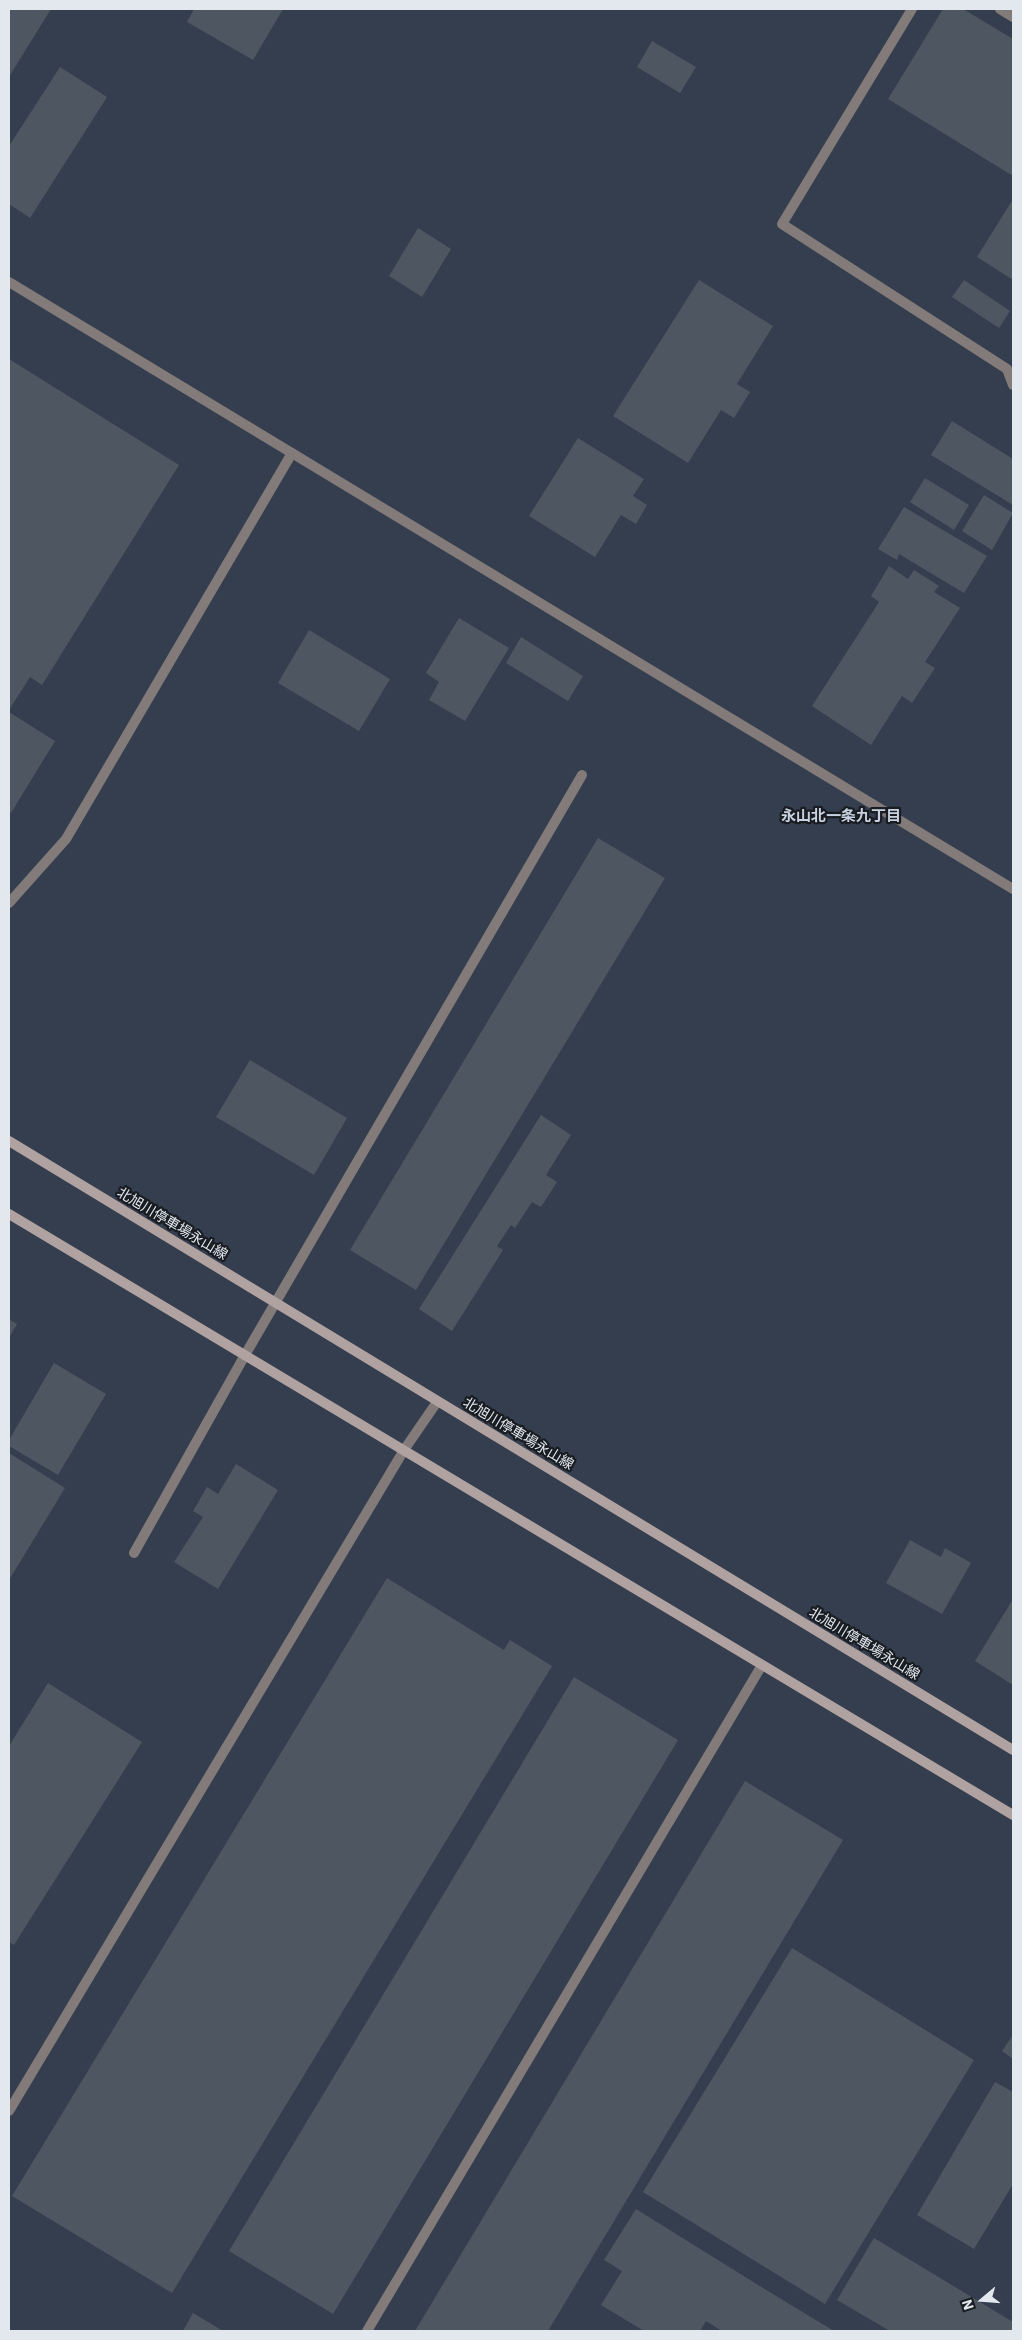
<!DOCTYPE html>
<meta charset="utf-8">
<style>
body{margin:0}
#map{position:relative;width:1022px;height:2340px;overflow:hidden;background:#2e3540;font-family:"IBM Plex Sans",sans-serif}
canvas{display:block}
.frame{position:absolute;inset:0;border:10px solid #e3e8ef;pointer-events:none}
.north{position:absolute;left:957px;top:2275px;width:50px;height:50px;-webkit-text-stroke:4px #191d22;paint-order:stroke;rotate:252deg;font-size:14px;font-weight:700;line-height:20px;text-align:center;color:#e3e8ef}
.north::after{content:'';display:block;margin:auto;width:18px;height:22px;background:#e3e8ef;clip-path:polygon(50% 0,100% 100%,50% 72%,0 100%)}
</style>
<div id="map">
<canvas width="1022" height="2340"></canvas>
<div class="frame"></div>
<div class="north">N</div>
</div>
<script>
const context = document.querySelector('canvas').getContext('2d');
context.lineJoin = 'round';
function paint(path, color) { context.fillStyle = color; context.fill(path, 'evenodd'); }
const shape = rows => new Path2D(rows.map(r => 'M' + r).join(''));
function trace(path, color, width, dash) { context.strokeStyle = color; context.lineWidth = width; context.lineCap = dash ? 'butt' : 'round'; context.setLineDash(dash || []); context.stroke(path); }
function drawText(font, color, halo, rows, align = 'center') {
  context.font = font + ' "IBM Plex Sans","Noto Sans JP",sans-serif'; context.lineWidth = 4.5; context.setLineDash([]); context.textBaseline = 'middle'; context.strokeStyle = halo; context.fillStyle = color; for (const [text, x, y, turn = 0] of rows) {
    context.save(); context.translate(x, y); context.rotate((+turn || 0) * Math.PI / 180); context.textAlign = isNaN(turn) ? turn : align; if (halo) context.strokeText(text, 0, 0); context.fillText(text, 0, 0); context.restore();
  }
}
paint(shape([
 [9,9,1013,9,1013,2331,9,2331]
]), '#343e4e');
paint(shape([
 [9,9,51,9,9,77],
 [194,9,283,9,253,60,187,22],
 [943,9,963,9,1013,39,1013,176,888,99],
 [652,41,696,67,680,93,637,67],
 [60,67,107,97,30,218,9,204,9,146],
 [1013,199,1013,280,977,257],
 [418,228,451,249,422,297,389,276],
 [699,280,773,326,737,384,750,392,734,418,721,410,688,463,613,416],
 [964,280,1010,311,999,328,952,297],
 [9,359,179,465,42,685,30,677,9,710],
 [952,421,1013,459,1013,505,931,455],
 [578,438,644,479,633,496,647,505,636,524,621,515,595,557,529,516],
 [925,478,969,505,954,530,910,502],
 [984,495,1013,513,992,550,962,531],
 [904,507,987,556,964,593,899,554,897,560,878,549],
 [889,566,908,579,914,570,939,586,934,592,960,608,925,662,935,668,912,703,902,696,871,745,812,706,879,602,871,596],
 [459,618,509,648,465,721,429,700,439,682,426,673],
 [309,630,390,679,359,731,278,683],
 [521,637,583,676,568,701,506,663],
 [9,712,55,741,11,813,9,812],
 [598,838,665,878,416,1290,350,1250],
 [250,1060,347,1118,314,1175,216,1117],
 [541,1115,571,1135,546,1175,557,1182,541,1207,532,1202,515,1228,511,1225,497,1246,503,1250,452,1331,419,1309],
 [9,1319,17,1324,9,1338],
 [54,1363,106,1394,58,1475,9,1446,9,1440],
 [9,1453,65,1488,9,1580],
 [236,1464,278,1490,218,1589,174,1562,203,1517,193,1511,207,1487,218,1494],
 [910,1540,941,1557,945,1548,971,1563,942,1614,886,1583],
 [387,1578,504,1650,510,1640,552,1666,172,2293,12,2196],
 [1013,1599,1013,1685,975,1661],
 [574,1677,678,1740,333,2314,229,2251],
 [48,1683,142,1742,14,1945,9,1942,9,1746],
 [745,1781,843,1840,548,2331,415,2331],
 [792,1948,974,2060,825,2304,643,2192],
 [1013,2035,1013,2059,1002,2051],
 [995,2082,1013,2092,1013,2184,974,2249,917,2215],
 [636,2209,763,2288,834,2331,722,2331,706,2321,700,2331,644,2331,601,2305,622,2271,604,2260],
 [874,2238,1013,2322,1013,2331,890,2331,837,2300],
 [193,2313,223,2331,183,2331]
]), '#4e5662');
trace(shape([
 [912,9,782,224,1007,369,1013,385],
 [1000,9,1013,17],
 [9,903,66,839,292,453],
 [134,1553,245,1355,582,775],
 [9,2111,404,1450,437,1402],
 [367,2331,762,1665]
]), '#837b7a', 10);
trace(shape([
 [9,282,1013,889]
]), '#837b7a', 10);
trace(shape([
 [9,1141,1013,1750],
 [9,1214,1013,1815]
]), '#afa2a0', 10);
drawText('14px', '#e3e8ef', '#191d22', [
 ["北旭川停車場永山線",172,1224,31],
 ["北旭川停車場永山線",518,1434,31],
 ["北旭川停車場永山線",864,1644,31]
]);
drawText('bold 15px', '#c7d1df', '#191d22', [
 ["永山北一条九丁目",841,817]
]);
</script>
